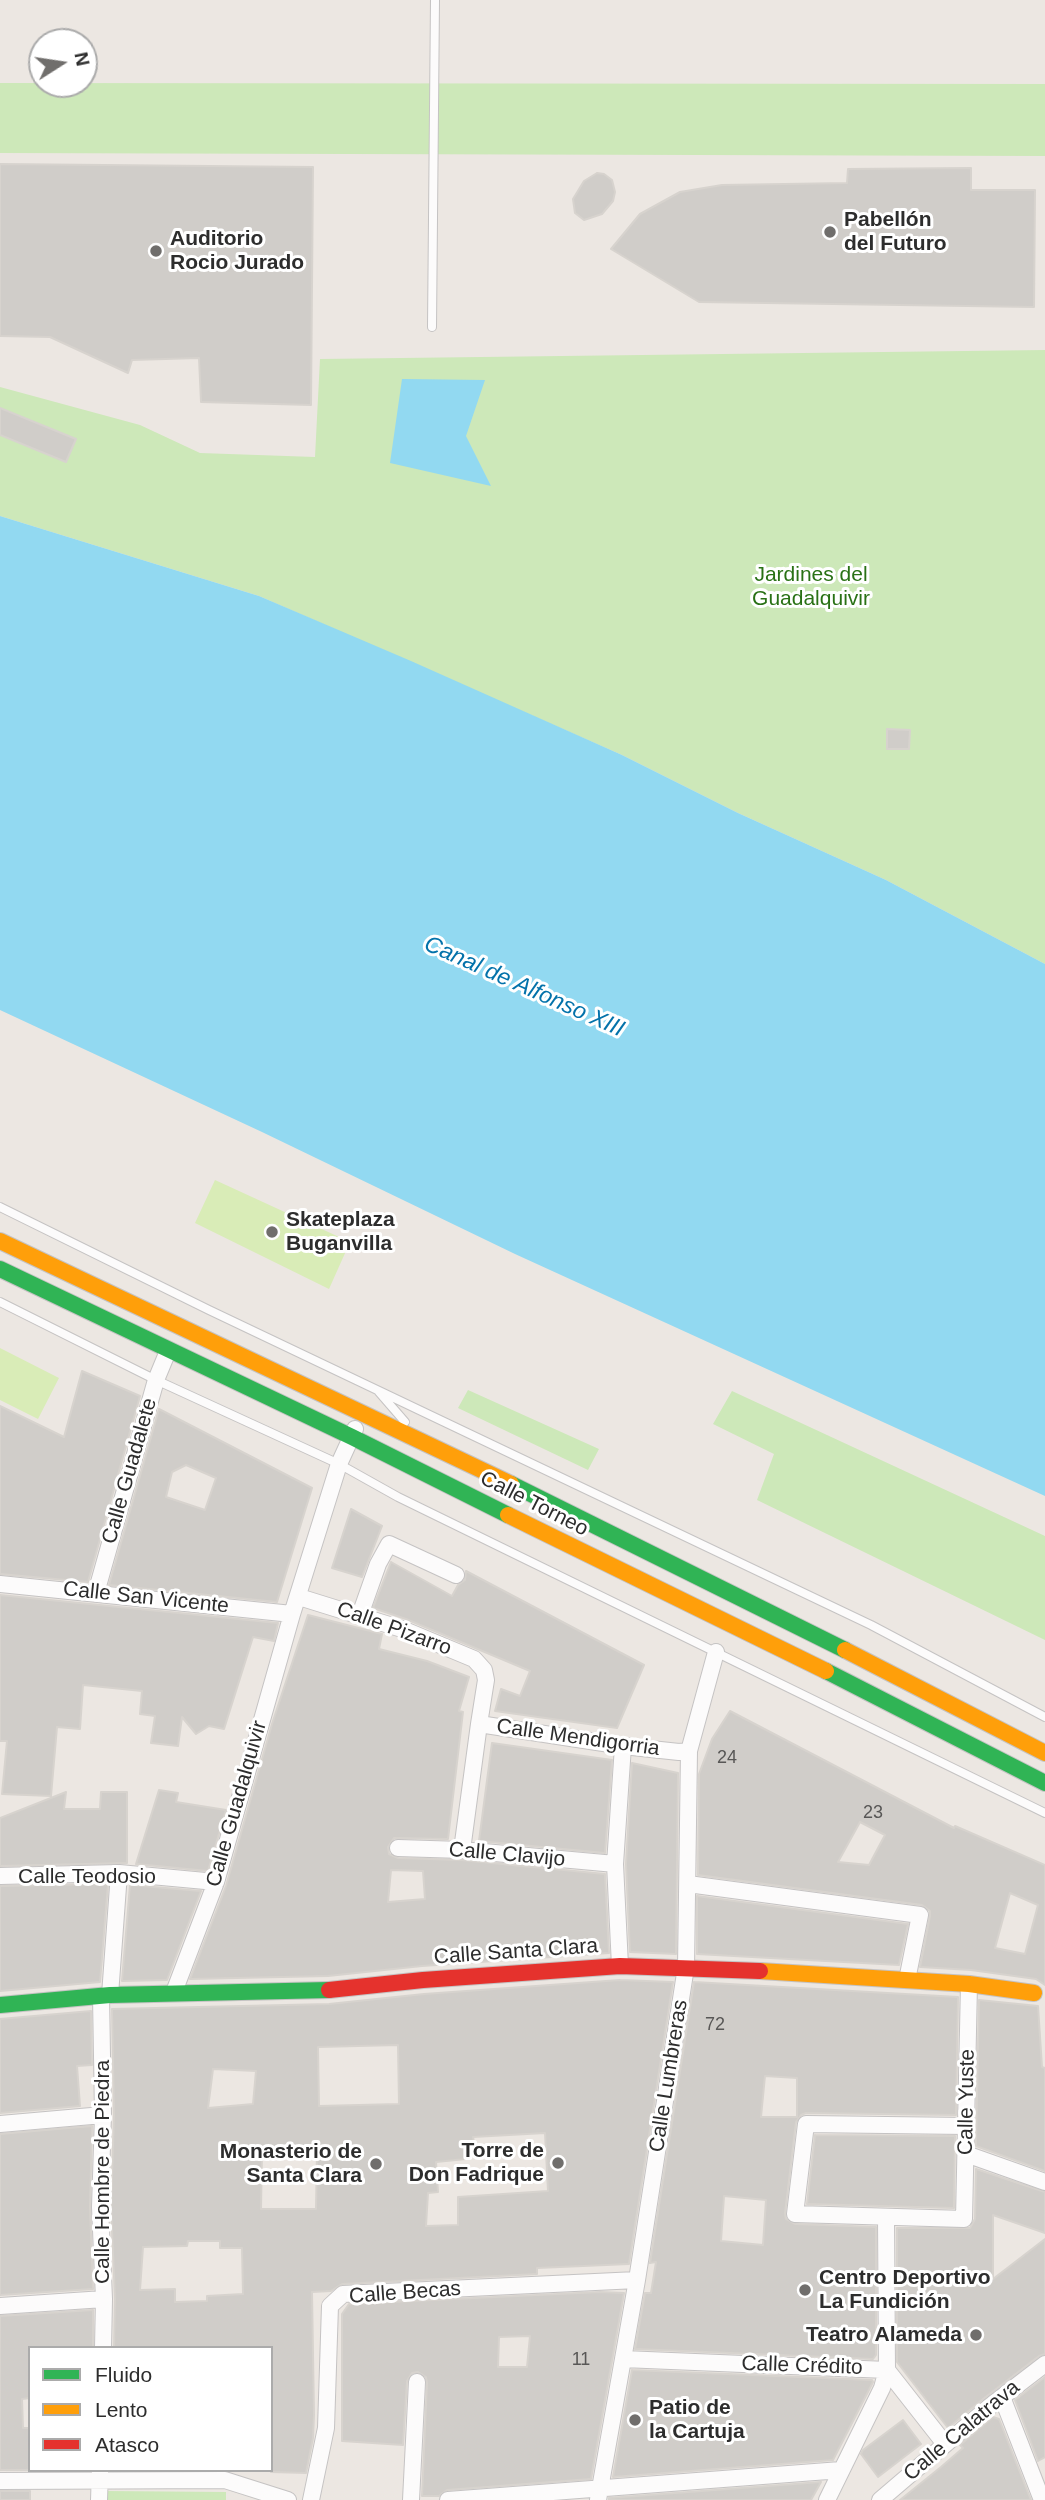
<!DOCTYPE html>
<meta charset="utf-8">
<style>
body{margin:0}
#map{position:relative;width:1045px;height:2500px;overflow:hidden;background:#ece7e2;font-family:Arial,sans-serif}
canvas{display:block}
.legend{position:absolute;left:28px;top:2346px;width:245px;height:126px;box-sizing:border-box;background:#fff;border:2px solid #ababab;margin:0;padding:9px 12px;list-style:none;font-size:21px;color:#2d2d2d}
.legend li{display:flex;align-items:center;gap:14px;height:35px}
.legend b{width:35px;border:2px solid #ababab}
.north{position:absolute;left:28px;top:28px;width:70px;height:70px;box-sizing:border-box;background:#fff;border:2px solid #ababab;border-radius:50%;rotate:78deg;font-size:19px;font-weight:700;line-height:28px;text-align:center;color:#2d2d2d}
.north::after{content:'';display:block;margin:auto;width:24px;height:32px;background:#706e6c;clip-path:polygon(50% 0,100% 100%,50% 72%,0 100%)}
</style>
<div id="map">
<canvas width="1045" height="2500"></canvas>
<ul class="legend">
<li><b style="height:9px;background:#30b455"></b>Fluido</li>
<li><b style="height:9px;background:#ff9f0a"></b>Lento</li>
<li><b style="height:9px;background:#e5322d"></b>Atasco</li>
</ul>
<div class="north">N</div>
</div>
<script>
const context = document.querySelector('canvas').getContext('2d');
context.lineJoin = 'round';
function paint(path, color) { context.fillStyle = color; context.fill(path, 'evenodd'); }
const shape = rows => new Path2D(rows.map(r => 'M' + r).join(''));
function trace(path, color, width, dash) { context.strokeStyle = color; context.lineWidth = width; context.lineCap = dash ? 'butt' : 'round'; context.setLineDash(dash || []); context.stroke(path); }
function drawText(font, color, halo, rows, align = 'center') {
  context.font = font + ' Arial,sans-serif'; context.lineWidth = 6; context.setLineDash([]); context.textBaseline = 'middle'; context.strokeStyle = halo; context.fillStyle = color; for (const [text, x, y, turn = 0] of rows) {
    context.save(); context.translate(x, y); context.rotate((+turn || 0) * Math.PI / 180); context.textAlign = isNaN(turn) ? turn : align; if (halo) context.strokeText(text, 0, 0); context.fillText(text, 0, 0); context.restore();
  }
}
paint(shape([
 [0,83,1045,84,1045,156,0,153],
 [1045,350,1045,964,886,880,738,813,622,755,259,596,0,516,0,387,140,425,200,453,315,457,320,359],
 [468,1390,599,1449,588,1470,458,1408],
 [732,1391,1045,1536,1045,1640,757,1500,774,1454,713,1424],
 [103,2491,226,2492,226,2500,103,2500]
]), '#cde8b9');
paint(shape([
 [215,1180,350,1242,329,1289,195,1223],
 [0,1348,59,1378,38,1419,0,1400]
]), '#d9ecb7');
paint(shape([
 [402,379,485,380,466,436,491,486,390,463],
 [0,516,259,596,411,661,622,755,738,813,886,880,1045,964,1045,1496,515,1254,262,1132,0,1010]
]), '#92d9f1');
const building = shape([
 [0,164,313,167,311,405,201,402,199,358,132,360,128,373,50,337,0,336,0,164],
 [971,168,971,190,1035,190,1034,307,699,302,611,249,640,214,680,192,722,185,847,183,848,169,971,168],
 [597,173,604,174,612,180,615,192,613,201,602,214,584,220,575,213,573,199,584,181,597,173],
 [0,408,76,439,66,462,0,435,0,408],
 [887,729,910,730,909,749,887,749,887,729],
 [82,1371,140,1396,88,1582,0,1574,0,1406,64,1437,82,1371],
 [159,1409,312,1488,277,1602,109,1585,159,1409],
 [186,1465,216,1478,205,1510,166,1497,172,1472,186,1465],
 [351,1509,382,1526,362,1577,332,1568,351,1509],
 [391,1562,452,1596,458,1585,465,1580,466,1571,644,1665,617,1728,495,1711,501,1689,520,1696,530,1671,406,1619,373,1608,391,1562],
 [0,1595,278,1623,274,1641,253,1637,224,1729,209,1726,196,1734,182,1717,178,1746,151,1743,155,1716,140,1714,142,1691,83,1685,80,1729,57,1727,51,1796,2,1794,7,1741,0,1741,0,1595],
 [308,1615,382,1634,379,1649,427,1661,469,1677,459,1711,463,1712,448,1839,394,1838,388,1847,389,1854,398,1858,461,1860,605,1874,609,1953,422,1966,328,1976,190,1979,226,1886,272,1724,308,1615],
 [391,1870,423,1871,425,1899,388,1902,391,1870],
 [730,1711,954,1828,955,1826,1045,1865,1045,1985,1036,1979,971,1970,920,1967,930,1916,930,1911,922,1905,698,1875,699,1774,712,1739,730,1711],
 [860,1822,885,1835,869,1865,838,1862,860,1822],
 [1010,1893,1038,1905,1025,1954,995,1948,1010,1893],
 [492,1743,612,1760,605,1853,479,1841,492,1743],
 [632,1763,678,1773,676,1954,630,1952,626,1864,632,1763],
 [159,1790,178,1793,176,1802,226,1810,208,1871,136,1864,159,1790],
 [66,1792,64,1809,100,1809,101,1792,127,1792,127,1863,0,1866,0,1818,66,1792],
 [108,1884,100,1982,0,1991,0,1886,108,1884],
 [130,1885,201,1891,167,1980,122,1981,130,1885],
 [697,1896,908,1924,899,1965,697,1954,697,1896],
 [620,1980,673,1982,629,2264,537,2268,537,2274,342,2284,331,2291,312,2292,314,2415,313,2438,306,2473,271,2472,271,2348,114,2348,115,2299,111,2207,114,2115,112,2009,329,2004,424,1994,620,1980],
 [398,2045,399,2104,319,2106,318,2047,398,2045],
 [213,2069,256,2071,253,2104,208,2108,213,2069],
 [545,2133,548,2191,458,2197,458,2225,426,2226,428,2193,438,2192,436,2162,466,2159,475,2148,473,2137,545,2133],
 [262,2152,317,2152,316,2209,261,2209,262,2152],
 [188,2241,220,2241,220,2248,242,2248,243,2294,207,2296,207,2301,175,2302,175,2289,140,2290,143,2247,187,2246,188,2241],
 [694,1982,958,1997,956,2115,806,2113,801,2115,796,2122,785,2213,786,2219,795,2224,876,2227,876,2355,873,2359,635,2349,645,2293,651,2293,656,2262,650,2263,694,1982],
 [765,2076,797,2078,797,2117,761,2117,765,2076],
 [724,2196,766,2200,763,2245,721,2241,724,2196],
 [979,2000,1038,2006,1042,2067,1045,2068,1045,2171,976,2146,979,2000],
 [91,2011,92,2065,77,2066,80,2106,0,2113,0,2019,91,2011],
 [92,2126,90,2207,93,2289,0,2295,0,2134,92,2126],
 [815,2135,955,2136,954,2208,807,2204,815,2135],
 [976,2169,1045,2192,1045,2233,993,2215,993,2279,1045,2239,1045,2354,1039,2356,983,2399,948,2428,897,2362,897,2228,970,2228,975,2219,976,2169],
 [600,2292,624,2293,591,2479,447,2490,439,2496,422,2496,427,2383,426,2377,418,2372,412,2373,407,2381,403,2445,342,2441,342,2314,349,2304,600,2292],
 [530,2336,527,2367,498,2367,499,2337,530,2336],
 [93,2310,93,2348,30,2348,30,2398,22,2399,23,2428,30,2428,30,2470,0,2470,0,2316,93,2310],
 [632,2370,872,2380,873,2382,833,2460,613,2477,632,2370],
 [1045,2377,1045,2457,1038,2461,1015,2400,1045,2377],
 [993,2417,999,2419,1031,2500,900,2500,941,2467,963,2448,960,2445,993,2417],
 [903,2420,921,2444,878,2477,861,2454,863,2450,903,2420],
 [821,2482,811,2500,609,2500,609,2498,821,2482],
 [0,2491,30,2491,30,2500,0,2500,0,2491]
]);
paint(building, '#d0cdc9');
trace(building, '#d7d3ce', 2);
const lane = shape([
 [432,327,435,0],
 [0,1207,209,1310,871,1625,1045,1717],
 [0,1302,156,1380,339,1464,398,1497,1045,1813],
 [379,1392,405,1422]
]);
const street = shape([
 [0,1584,292,1614],
 [96,1593,156,1380,168,1351],
 [299,1597,402,1629,474,1659,484,1670,486,1680,479,1724,623,1746,679,1752,689,1751],
 [360,1615,378,1564,389,1544,456,1575],
 [398,1848,462,1850,615,1864],
 [462,1850,479,1724],
 [0,1876,119,1873,216,1882],
 [688,1884,920,1915,907,1980],
 [620,1966,615,1864,623,1746],
 [174,1992,216,1882,292,1614,339,1464,355,1429],
 [110,1995,119,1873],
 [101,1996,103,2115,100,2207,104,2299,103,2348],
 [0,2124,103,2115],
 [966,2126,806,2124,795,2214,964,2219,969,1984],
 [966,2154,1045,2182],
 [0,2306,104,2299],
 [623,2359,887,2370,945,2444],
 [1002,2397,1042,2500],
 [0,2481,225,2480,288,2500],
 [99,2500,100,2471],
 [311,2500,326,2428,330,2306,343,2294,637,2280],
 [411,2500,417,2382],
 [448,2500,841,2470],
 [598,2500,637,2280,686,1967,689,1751,716,1652],
 [827,2500,882,2388,887,2370,886,2217],
 [880,2500,989,2407,1045,2364]
]);
const fast = shape([
 [0,1269,352,1437,508,1515],
 [511,1484,845,1650],
 [826,1671,1045,1783],
 [0,2005,110,1995,329,1990]
]);
const slow = shape([
 [0,1241,511,1484],
 [508,1515,826,1671],
 [845,1650,1045,1753],
 [760,1971,969,1984,1034,1993]
]);
const jam = shape([
 [329,1990,423,1980,620,1966,760,1971]
]);
trace(lane, '#c5c3c3', 10);
trace(street, '#c5c3c3', 18);
trace(fast, '#c5c3c3', 18);
trace(slow, '#c5c3c3', 18);
trace(jam, '#c5c3c3', 18);
trace(lane, '#fcfbfb', 8);
trace(street, '#fcfbfb', 16);
trace(fast, '#30b455', 16);
trace(slow, '#ff9f0a', 16);
trace(jam, '#e5322d', 16);
for (const [x, y, r, color] of [
 [830,232,7,"#706e6c"],
 [156,251,7,"#706e6c"],
 [272,1232,7,"#706e6c"],
 [558,2163,7,"#706e6c"],
 [376,2164,7,"#706e6c"],
 [805,2290,7,"#706e6c"],
 [976,2335,7,"#706e6c"],
 [635,2420,7,"#706e6c"]
]) { const dot = new Path2D(); dot.arc(x, y, r, 0, 2 * Math.PI); context.fillStyle = color; context.fill(dot); trace(dot, '#fff', 2.5); }
drawText('18px', '#585756', null, [
 ["24",727,1758],
 ["23",873,1813],
 ["72",715,2025],
 ["11",581,2360]
]);
drawText('bold 21px', '#2d2d2d', '#fff', [
 ["Pabellón",844,220],
 ["del Futuro",844,244],
 ["Auditorio",170,239],
 ["Rocio Jurado",170,263],
 ["Skateplaza",286,1220],
 ["Buganvilla",286,1244],
 ["Torre de",544,2151,"right"],
 ["Don Fadrique",544,2175,"right"],
 ["Monasterio de",362,2152,"right"],
 ["Santa Clara",362,2176,"right"],
 ["Centro Deportivo",819,2278],
 ["La Fundición",819,2302],
 ["Teatro Alameda",962,2335,"right"],
 ["Patio de",649,2408],
 ["la Cartuja",649,2432]
], 'left');
drawText('21px', '#297115', '#fff', [
 ["Jardines del",811,575],
 ["Guadalquivir",811,599]
]);
drawText('21px', '#2d2d2d', '#fff', [
 ["Calle Guadalete",130,1471,-74],
 ["Calle Torneo",534,1504,27],
 ["Calle San Vicente",146,1598,6],
 ["Calle Pizarro",394,1629,20],
 ["Calle Mendigorria",578,1738,8],
 ["Calle Guadalquivir",237,1804,-74],
 ["Calle Clavijo",507,1855,5],
 ["Calle Teodosio",87,1877],
 ["Calle Santa Clara",516,1952,-4],
 ["Calle Lumbreras",669,2076,-81],
 ["Calle Yuste",967,2102,-89],
 ["Calle Hombre de Piedra",103,2172,-90],
 ["Calle Becas",405,2293,-4],
 ["Calle Crédito",802,2366,2],
 ["Calle Calatrava",962,2431,-40]
]);
drawText('italic 23px', '#0372aa', '#fff', [
 ["Canal de Alfonso XIII",524,987,24]
]);
</script>
